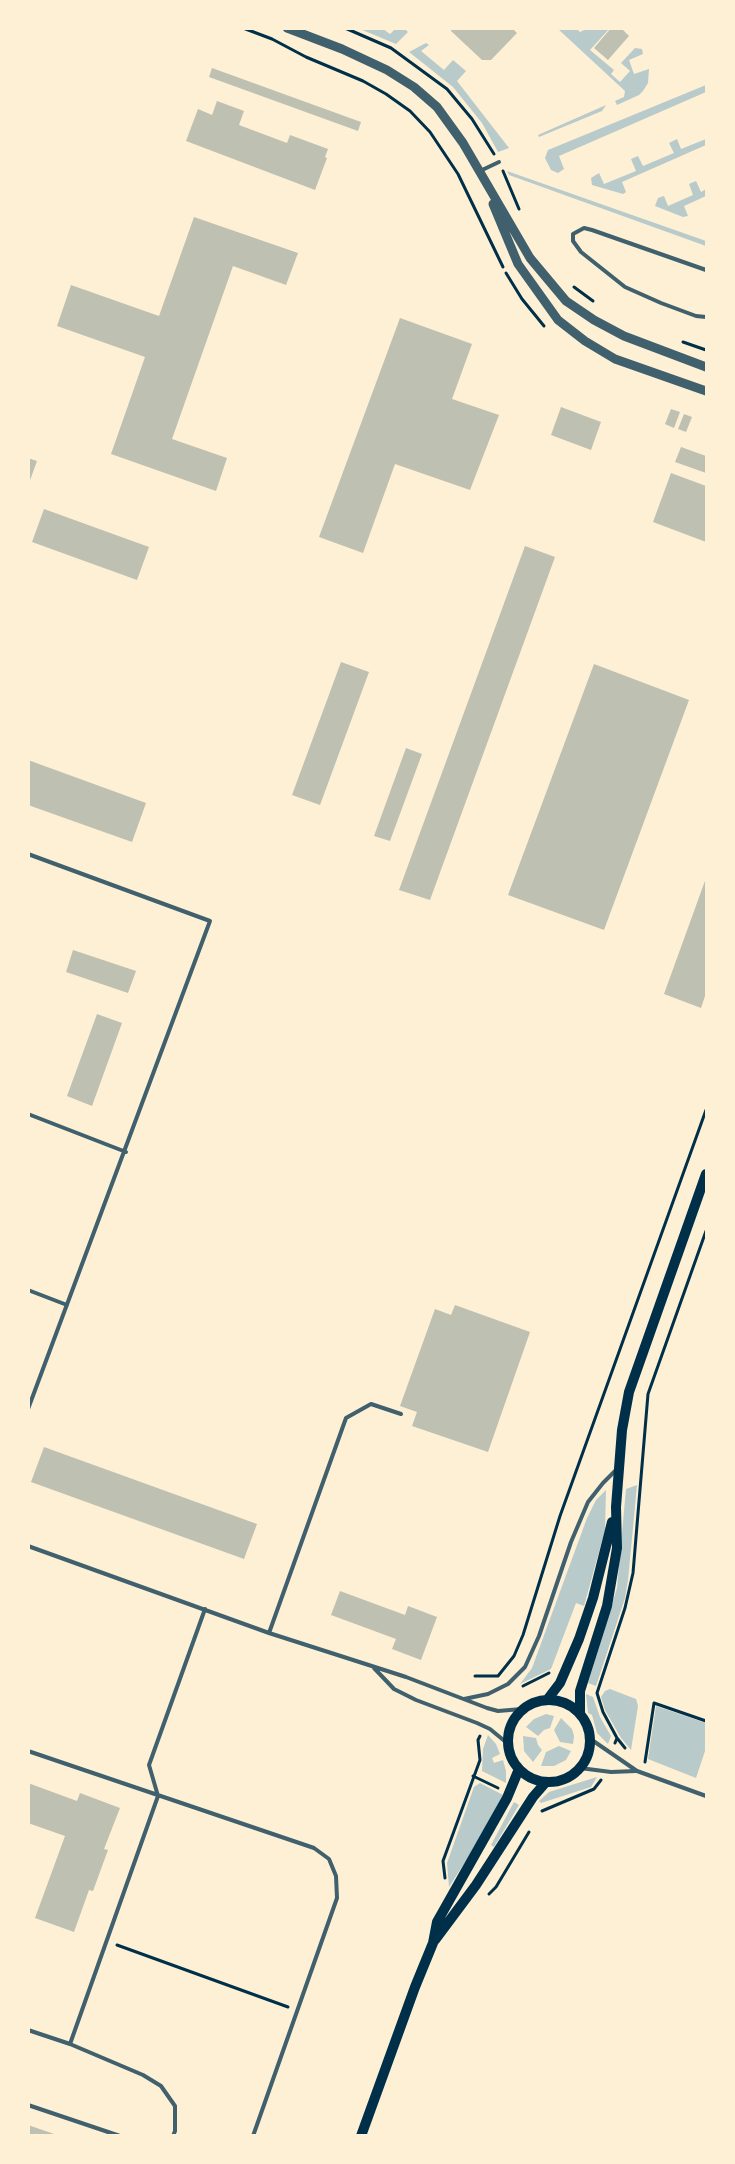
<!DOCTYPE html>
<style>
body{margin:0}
#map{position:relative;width:735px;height:2164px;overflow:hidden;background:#fdf0d5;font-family:Inter,sans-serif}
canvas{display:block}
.frame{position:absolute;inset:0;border:30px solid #fdf0d5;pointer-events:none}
</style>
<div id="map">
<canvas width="735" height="2164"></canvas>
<div class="frame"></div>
</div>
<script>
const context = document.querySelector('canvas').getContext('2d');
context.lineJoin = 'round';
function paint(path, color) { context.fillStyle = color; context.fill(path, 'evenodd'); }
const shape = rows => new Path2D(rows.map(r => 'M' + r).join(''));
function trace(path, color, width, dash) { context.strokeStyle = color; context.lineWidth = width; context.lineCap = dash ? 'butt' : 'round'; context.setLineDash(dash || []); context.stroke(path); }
paint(shape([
 [360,29,383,29,390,34,395,29,405,29,408,32,396,44],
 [558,29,577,29,580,32,586,29,609,29,590,50,614,70,611,74,620,82,630,71,621,63,635,48,642,49,643,54,629,60,634,74,649,69,648,83,643,91,639,95,617,105,615,101,624,97,625,91],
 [426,43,429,45,421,51,444,70,453,60,466,71,457,81,509,148,498,152,482,123,453,87,409,52],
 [706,85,706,92,559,156,564,169,558,173,551,170,545,158,548,150],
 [606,105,602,111,539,137,538,135],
 [677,139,681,149,706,139,706,145,622,182,626,192,623,194,592,185,591,178,599,173,604,184,636,171,631,159,638,156,643,166,674,153,669,143],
 [507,171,706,241,706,246,509,175],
 [696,181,701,192,706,189,706,196,684,206,688,216,683,217,655,206,658,198,664,196,668,206,693,195,689,184],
 [637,1485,628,1580,625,1598,596,1686,588,1683,617,1588,626,1489],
 [606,1490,605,1530,584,1606,576,1603,551,1669,520,1684,532,1668,587,1518,596,1500],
 [610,1689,636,1699,638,1706,631,1750,621,1738,605,1710,601,1697,605,1691],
 [586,1694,593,1697,600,1717,611,1736,608,1744,597,1733,592,1715,588,1713],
 [656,1706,706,1723,706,1748,696,1778,648,1759],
 [546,1714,554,1716,550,1728,544,1730,538,1736,526,1727,534,1719],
 [561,1718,572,1729,574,1736,573,1744,560,1742,554,1730],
 [488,1735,496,1744,500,1754,492,1758,494,1763,503,1760,506,1771,506,1783,482,1771,483,1749],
 [523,1736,536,1738,538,1745,542,1750,533,1762,524,1751],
 [559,1746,571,1751,566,1760,554,1766,541,1766,546,1752],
 [597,1777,591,1787,541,1803,539,1801,549,1792],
 [480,1783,503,1795,478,1842,449,1887,447,1863,474,1787],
 [514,1802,519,1805,494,1847,491,1845]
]), '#b9caca');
paint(shape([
 [451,28,512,28,517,33,491,60,482,60,451,31],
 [611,28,621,28,629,36,608,60,594,48],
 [212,68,361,122,358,131,209,77],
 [217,101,244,111,239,125,287,143,290,135,328,149,325,157,327,158,315,190,186,141,198,109,212,115],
 [194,217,298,253,286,285,233,266,172,439,227,458,216,491,111,454,145,357,57,326,71,285,159,316],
 [400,318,472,344,452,399,499,415,470,490,395,464,363,553,319,537],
 [561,407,601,422,591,450,551,435],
 [671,409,680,412,674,428,665,424],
 [684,414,692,417,686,432,678,429],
 [681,447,706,456,706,473,675,462],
 [28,458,37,461,29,483,28,483],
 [671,473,706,486,706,542,653,522],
 [44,509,149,547,137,580,32,542],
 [525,546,555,557,430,900,399,890],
 [341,662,369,672,320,805,292,795],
 [594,664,689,700,604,930,508,895],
 [406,748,422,754,390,841,374,836],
 [28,760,146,803,132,842,28,805],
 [706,878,706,993,701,1008,664,994],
 [73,950,136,971,128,993,66,972],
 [97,1014,122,1023,92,1106,67,1096],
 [455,1305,530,1332,488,1452,412,1426,417,1412,400,1406,435,1309,451,1315],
 [44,1447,257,1524,244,1559,31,1482],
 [340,1591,405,1615,408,1606,437,1617,421,1660,392,1649,396,1639,331,1615],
 [28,1783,77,1801,80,1793,120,1808,104,1849,108,1850,93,1891,89,1890,74,1932,35,1918,65,1836,28,1823],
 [28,2125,57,2135,57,2136,28,2136]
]), '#bec0b2');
trace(shape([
 [243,28,272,39,306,57,363,81,386,94,410,111,430,132,458,174,503,267],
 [345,28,391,48,447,89,472,119,494,154],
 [503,171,519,209],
 [506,273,522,299,544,326],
 [574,287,593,301],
 [683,342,706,350],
 [475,1676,497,1676],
 [498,1676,514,1656,523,1635,560,1516,706,1110],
 [523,1686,549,1673],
 [617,1738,625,1748],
 [615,1743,617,1738,603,1712,597,1693,625,1608,633,1573,648,1394,706,1231],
 [645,1762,654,1703,706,1721],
 [473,1776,498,1788],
 [542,1811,594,1789,601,1780],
 [445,1878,443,1861,480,1760,478,1740,480,1736],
 [489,1894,496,1887,529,1832],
 [117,1945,288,2007]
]), '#003049', 3);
trace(shape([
 [480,171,499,162],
 [706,270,592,230,584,228,573,234,573,241,581,252,625,287,661,303,696,316,706,317],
 [28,854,210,921,28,1409],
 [28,1114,126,1152],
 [28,1290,67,1305],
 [28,1546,269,1633,406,1677,487,1708,498,1711,522,1709],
 [269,1633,346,1418,371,1404,401,1414],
 [374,1668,394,1689,416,1700,477,1723,490,1729,507,1743],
 [464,1699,488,1694,508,1684,525,1667,539,1636,571,1542,588,1502,603,1483,615,1471],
 [589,1738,637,1771,706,1796],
 [28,1751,314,1848,329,1859,336,1876,337,1898,253,2136],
 [580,1768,611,1772,636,1771],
 [28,2030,70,2044],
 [28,2105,120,2136],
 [173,2136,175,2131,175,2106,161,2086,143,2075,70,2044,158,1796,149,1765,205,1609]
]), '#3f606c', 4);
trace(shape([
 [287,28,342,49,387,70,414,87,437,107,463,143,530,258,566,301,594,320,624,336,706,367],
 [493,204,518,264,558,320,585,341,615,359,706,391]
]), '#3f606c', 9);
trace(shape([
 '508 1741a41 41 0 1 1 82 0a41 41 0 1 1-82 0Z',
 [547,1700,560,1683,579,1639,593,1598,612,1522],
 [580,1713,580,1691,607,1606,617,1548,616,1507,622,1430,629,1392,706,1174],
 [435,1940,476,1885,533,1797,546,1782],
 [361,2136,415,1987,433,1943,437,1922,507,1798,519,1769]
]), '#003049', 10);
</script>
